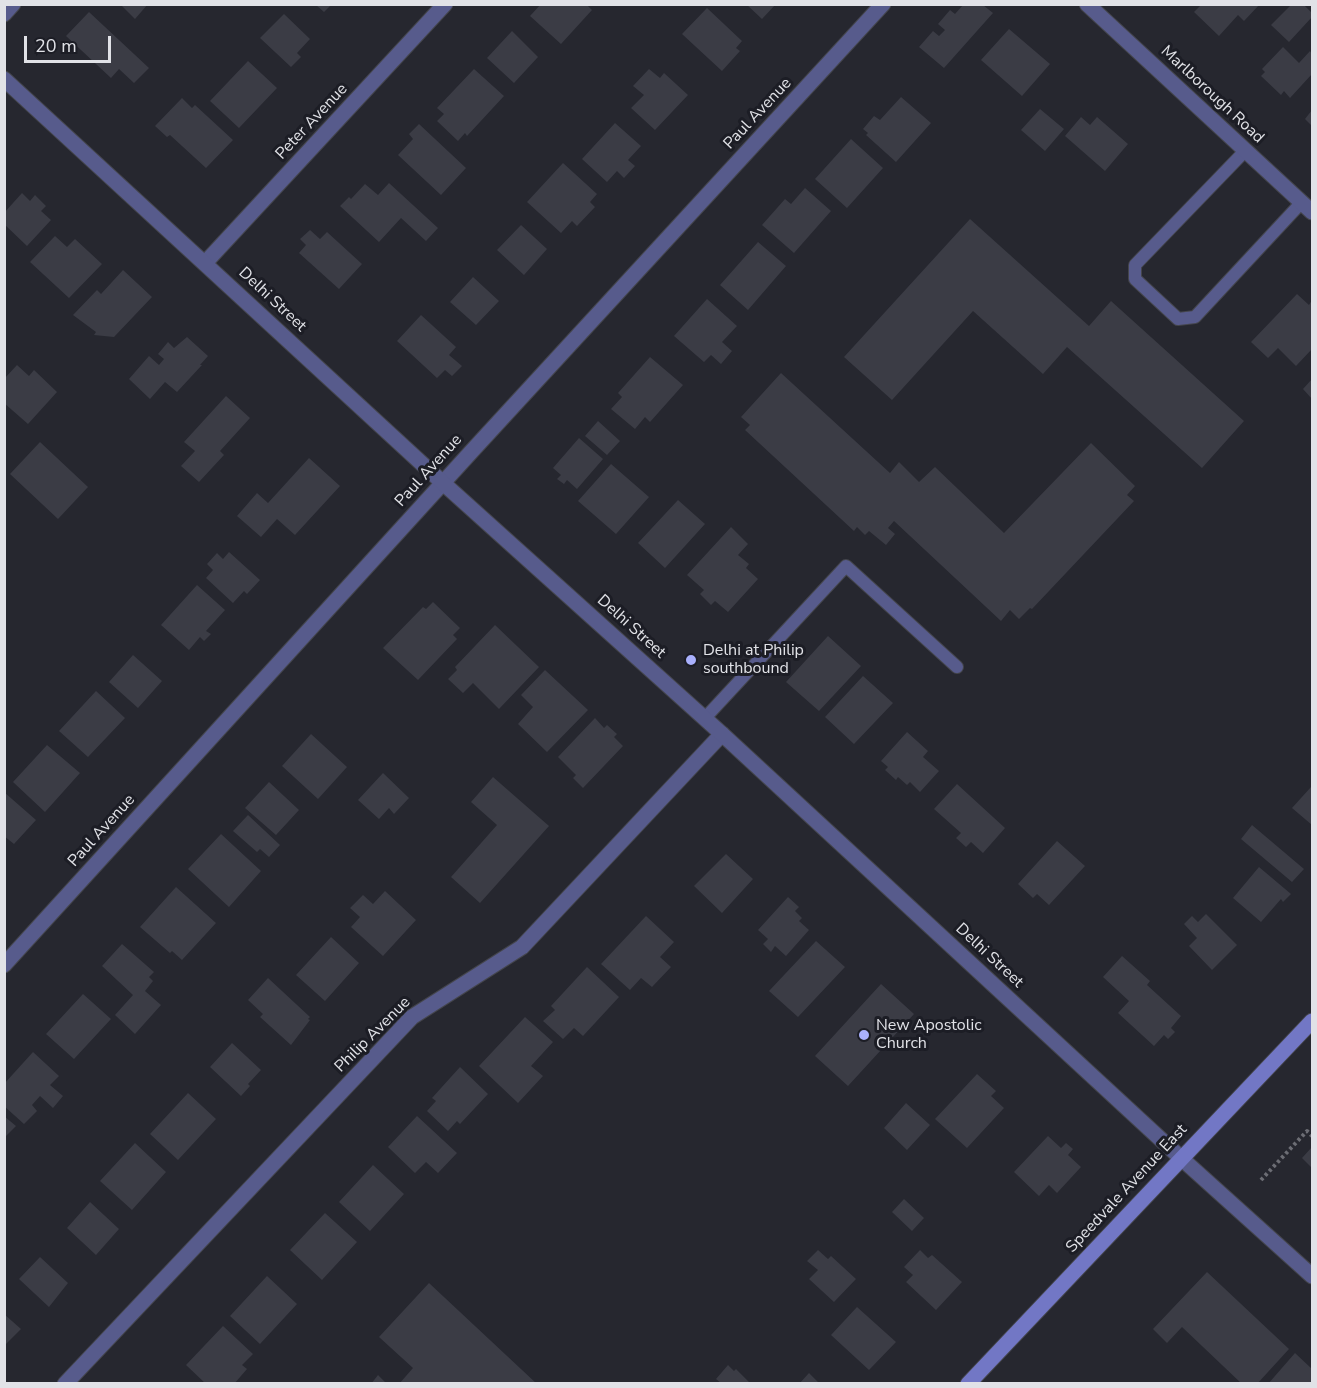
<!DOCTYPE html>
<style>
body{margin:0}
#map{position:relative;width:1317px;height:1388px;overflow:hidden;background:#26272f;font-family:"Nunito Sans",sans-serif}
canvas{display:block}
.frame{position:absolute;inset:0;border:6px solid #e1e2e7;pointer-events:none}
.scale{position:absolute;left:24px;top:36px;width:87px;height:27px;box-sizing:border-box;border:3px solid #e1e2e7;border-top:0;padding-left:8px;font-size:18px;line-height:21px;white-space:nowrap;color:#e1e2e7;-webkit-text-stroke:4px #1c1d25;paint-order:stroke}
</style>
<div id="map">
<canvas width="1317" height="1388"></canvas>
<div class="frame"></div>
<div class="scale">20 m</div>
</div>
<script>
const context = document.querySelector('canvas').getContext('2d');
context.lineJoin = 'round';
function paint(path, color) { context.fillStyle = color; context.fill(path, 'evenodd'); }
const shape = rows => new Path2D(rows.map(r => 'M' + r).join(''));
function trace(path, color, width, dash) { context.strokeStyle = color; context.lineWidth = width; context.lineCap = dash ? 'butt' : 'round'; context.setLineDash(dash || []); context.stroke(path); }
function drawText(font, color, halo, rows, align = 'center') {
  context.font = font + ' "Nunito Sans",sans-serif'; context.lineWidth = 6; context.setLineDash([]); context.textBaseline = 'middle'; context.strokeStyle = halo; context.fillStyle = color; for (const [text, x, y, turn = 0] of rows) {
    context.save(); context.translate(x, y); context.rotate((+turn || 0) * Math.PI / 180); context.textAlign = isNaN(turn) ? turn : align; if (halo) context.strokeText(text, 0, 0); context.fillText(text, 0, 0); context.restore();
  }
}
paint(shape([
 [120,4,148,4,135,19],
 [541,4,586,4,592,10,561,44,530,16],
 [746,4,776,4,762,19],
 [1202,4,1260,4,1244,21,1238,15,1219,36,1194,12],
 [1292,4,1303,4,1312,13,1312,17,1289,42,1271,25],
 [316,5,331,5,324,12],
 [963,5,983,5,993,13,944,68,919,47,933,31,939,36,945,30,938,24,950,10,955,14],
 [707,8,742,41,736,48,740,51,722,71,682,34],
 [89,12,149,68,134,83,119,69,111,78,66,36],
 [284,14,310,39,297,53,301,57,291,67,260,38],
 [1009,29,1050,64,1022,96,981,60],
 [512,31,538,57,514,83,487,58],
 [1283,47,1299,63,1310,51,1312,54,1312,74,1290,98,1284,91,1281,95,1261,76,1265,72,1262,69],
 [248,61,277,88,239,128,210,101],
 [474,69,504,96,467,136,465,133,458,141,437,121,444,114,437,108],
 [649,69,660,78,664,73,688,95,655,130,631,108,644,95,633,86],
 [901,97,931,123,896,162,866,135,868,133,863,129,874,116,880,120],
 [182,98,192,108,195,105,233,140,206,168,170,135,167,137,155,126],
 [1040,109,1064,129,1045,151,1021,130],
 [1312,110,1312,126,1305,119],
 [1081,117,1090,125,1097,117,1128,144,1105,171,1065,136],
 [615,123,641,146,628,160,635,166,624,178,617,171,607,182,582,159],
 [419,124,466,168,441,195,398,155,413,139,409,134],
 [851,139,883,168,847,208,815,179],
 [563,163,597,194,590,202,595,207,577,226,572,221,561,233,527,202],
 [389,183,438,228,426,241,401,218,379,242,340,206,349,197,351,199,365,184,378,195],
 [805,188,831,211,794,253,762,225,785,199,791,204],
 [22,193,30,201,35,195,46,206,41,211,51,220,27,246,4,224,4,213],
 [970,219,1089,326,1111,301,1244,421,1202,468,1067,347,1043,374,973,311,892,400,844,357],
 [521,225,547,249,524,275,497,250],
 [310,230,320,239,327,232,362,264,339,289,299,253,306,245,300,239],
 [55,236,67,247,75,239,102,264,69,298,30,262],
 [758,242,786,266,748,310,720,285],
 [123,270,152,297,114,337,94,335,96,332,73,315,97,290,101,294],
 [473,277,499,301,476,325,450,302],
 [1297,294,1309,305,1312,300,1312,349,1296,366,1278,348,1268,358,1251,342],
 [707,299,737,326,722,342,732,351,721,364,711,355,704,362,674,336],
 [421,315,456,347,449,355,462,366,452,376,445,370,437,378,397,341],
 [187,337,208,356,200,365,202,365,177,392,165,382,150,399,129,379,149,356,159,365,164,359,158,354,168,342,174,348],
 [650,357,683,385,650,422,645,417,635,429,611,409,622,397,618,393],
 [17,365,29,376,34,370,57,392,28,424,4,403,4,379],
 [781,373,890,473,899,462,919,482,935,467,1004,533,1091,443,1135,486,1127,495,1134,501,1032,609,1030,608,1019,619,1010,610,1001,621,894,521,888,528,895,534,886,545,869,531,865,535,857,527,854,531,745,430,750,425,741,417],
 [1312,379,1312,399,1303,389],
 [226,396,250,418,220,451,224,455,199,482,181,466,195,451,184,442],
 [598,421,620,441,607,455,585,436],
 [579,438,603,459,577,489,567,480,564,484,557,479,561,475,553,468],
 [40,442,88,487,58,519,10,474],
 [309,458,340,486,295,535,277,519,261,537,237,516,257,493,268,503],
 [611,464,649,497,616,534,578,501],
 [678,500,705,524,665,568,638,543],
 [731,527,748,544,738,555,749,564,746,568,758,579,728,612,715,601,711,605,700,594,704,590,687,575],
 [229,552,260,580,247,594,244,591,233,603,206,578,213,570,207,564,217,553,223,559],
 [197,585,225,610,206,631,211,634,204,641,200,637,189,650,161,625],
 [433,602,460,628,453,635,457,639,418,680,383,648,423,607,426,609],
 [495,625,539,667,499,709,473,683,463,693,448,679,457,670,455,667],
 [828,636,861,666,819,711,786,682],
 [133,655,162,681,138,708,109,682],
 [545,670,588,710,547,752,518,724,533,707,521,695],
 [863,676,893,703,854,744,825,717],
 [96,691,125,718,88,757,59,731],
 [595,718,604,728,607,725,617,734,614,737,623,746,583,788,573,778,576,775,558,757],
 [907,732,928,751,923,757,939,771,920,792,910,782,907,785,898,777,896,780,885,770,888,767,881,761],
 [311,734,347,767,318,799,282,766],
 [47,745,80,773,45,812,13,782],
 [383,773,409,798,394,814,389,808,379,819,358,800],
 [493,777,549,826,480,903,451,877,497,825,471,802],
 [269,782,299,810,276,835,245,808],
 [957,784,1005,828,983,853,971,842,966,847,956,838,961,833,934,809],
 [1311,787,1312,788,1312,825,1292,808],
 [4,792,36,820,14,844,4,836],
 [248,815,280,845,269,857,260,849,257,852,233,831],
 [1252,825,1304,869,1292,882,1241,839],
 [221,834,261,871,229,907,188,869],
 [1057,841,1085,866,1049,905,1037,894,1033,898,1018,884],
 [726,854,753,879,722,913,694,886],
 [1259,867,1291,894,1283,902,1281,899,1261,922,1233,898],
 [176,887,216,923,182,960,172,951,170,953,140,927],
 [385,891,416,920,383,956,351,927,360,917,350,908,363,895,373,904],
 [788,897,799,907,795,911,802,918,799,921,809,930,786,956,775,946,771,952,763,944,768,939,758,930],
 [1206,914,1237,945,1212,970,1189,946,1197,938,1184,924,1192,916,1198,922],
 [646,916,674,942,660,957,671,967,652,987,641,978,630,990,601,964],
 [331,937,359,963,325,1001,296,975],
 [816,941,845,967,798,1017,769,991],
 [122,944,154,972,149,977,153,981,145,991,161,1005,135,1034,115,1015,133,995,102,966],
 [1122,956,1150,981,1147,985,1181,1016,1171,1028,1175,1032,1168,1039,1164,1035,1154,1046,1118,1013,1129,1001,1103,977],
 [587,967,619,997,583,1036,574,1028,563,1039,543,1021,555,1010,551,1006],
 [268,978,310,1017,308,1019,310,1020,291,1045,260,1017,263,1014,248,1000],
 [881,984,914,1014,848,1086,815,1056],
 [83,994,111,1019,74,1059,46,1034],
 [525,1017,553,1042,531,1066,543,1076,518,1103,479,1066],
 [232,1043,261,1070,248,1084,250,1086,241,1096,210,1067],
 [33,1052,59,1076,50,1085,63,1096,53,1108,40,1096,32,1105,37,1111,24,1124,4,1106,4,1084],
 [460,1067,488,1094,460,1124,457,1121,448,1131,427,1111,436,1101,432,1098],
 [977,1074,996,1091,991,1096,1004,1108,967,1148,935,1119],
 [188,1093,216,1119,178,1160,150,1134],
 [906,1103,930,1125,907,1150,884,1128],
 [4,1116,16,1126,4,1138],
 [417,1116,457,1153,438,1173,426,1162,415,1173,388,1147],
 [1048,1136,1061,1148,1066,1143,1073,1149,1068,1155,1081,1167,1057,1193,1049,1185,1039,1196,1014,1172],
 [135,1143,166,1172,132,1210,100,1181],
 [1312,1147,1312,1168,1302,1158],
 [373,1165,404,1194,370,1231,339,1202],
 [904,1199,924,1218,912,1231,892,1212],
 [90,1202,119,1229,96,1255,67,1228],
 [325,1213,357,1242,322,1280,290,1250],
 [818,1250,828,1259,831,1256,856,1279,834,1302,809,1279,818,1270,807,1261],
 [920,1250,928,1258,932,1255,962,1282,936,1310,906,1282,913,1275,904,1267],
 [40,1257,68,1283,49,1307,19,1279],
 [1207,1272,1289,1349,1257,1384,1242,1384,1182,1327,1167,1343,1153,1329],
 [267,1276,297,1304,260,1344,230,1316],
 [429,1283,537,1384,399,1384,413,1368,379,1337],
 [857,1307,896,1342,869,1370,831,1335],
 [4,1314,21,1329,4,1346],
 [223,1326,253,1354,242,1365,247,1369,234,1384,206,1384,186,1365],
 [1295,1353,1312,1369,1312,1384,1268,1384],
 [728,1365,734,1371,736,1369,751,1384,722,1384,716,1379],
 [809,1373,820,1384,799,1384],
 [378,1375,387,1384,371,1384]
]), '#3b3c45');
const service = shape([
 [1245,151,1135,265,1135,279,1178,319,1195,317,1302,202],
 [705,718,846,566,957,667]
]);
const minor = shape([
 [1087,4,1312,212],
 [4,14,13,4],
 [205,263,445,4],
 [4,965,471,452,883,4],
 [1181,1158,1312,1276],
 [65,1384,412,1017,522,947,722,734]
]);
const tertiary = shape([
 [4,79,443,483,722,734,1181,1158]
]);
const secondary = shape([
 [968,1384,1312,1021]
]);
trace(service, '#44454c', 14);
trace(minor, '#44454c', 17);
trace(tertiary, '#44454c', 17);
trace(secondary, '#44454c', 17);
trace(shape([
 [1261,1180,1307,1131,1312,1136]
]), '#6c6d74', 4, [3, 3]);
trace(service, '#575b8c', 12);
trace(minor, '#575b8c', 15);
trace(tertiary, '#575b8c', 15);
trace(secondary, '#7277c5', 15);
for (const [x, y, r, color] of [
 [691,660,6,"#a9b0fc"],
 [864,1035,6,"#a9b0fc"]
]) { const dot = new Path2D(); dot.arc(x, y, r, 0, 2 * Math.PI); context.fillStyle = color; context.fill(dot); trace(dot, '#1c1d25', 2); }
drawText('16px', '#e1e2e7', '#1c1d25', [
 ["Marlborough Road",1212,95,43],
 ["Paul Avenue",758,114,-47],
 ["Peter Avenue",312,122,-47],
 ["Delhi Street",272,300,43],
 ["Paul Avenue",429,471,-48],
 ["Delhi Street",631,627,42],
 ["Paul Avenue",102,831,-48],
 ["Delhi Street",989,956,43],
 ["Philip Avenue",373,1035,-45],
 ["Speedvale Avenue East",1127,1189,-47]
]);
drawText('16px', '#e1e2e7', '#1c1d25', [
 ["Delhi at Philip",703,651],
 ["southbound",703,669],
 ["New Apostolic",876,1026],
 ["Church",876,1044]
], 'left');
</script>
